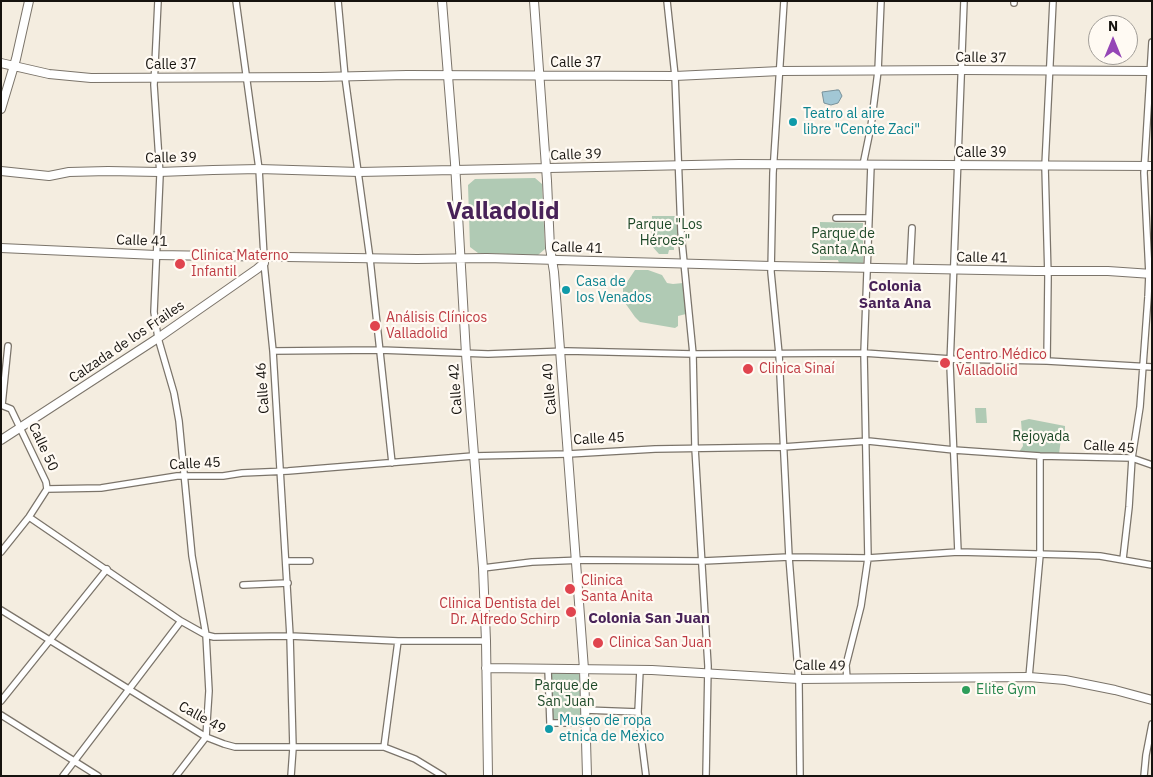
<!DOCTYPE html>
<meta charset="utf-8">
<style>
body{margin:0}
#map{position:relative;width:1153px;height:777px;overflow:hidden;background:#f4ede0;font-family:"IBM Plex Sans",sans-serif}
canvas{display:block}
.frame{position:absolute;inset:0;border:2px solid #16130f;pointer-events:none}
.north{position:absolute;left:1088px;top:15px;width:50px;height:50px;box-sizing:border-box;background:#fffaf3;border:1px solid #a29e98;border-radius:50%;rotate:0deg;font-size:14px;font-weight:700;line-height:20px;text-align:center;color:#16130f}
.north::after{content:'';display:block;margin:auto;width:18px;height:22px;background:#9546b6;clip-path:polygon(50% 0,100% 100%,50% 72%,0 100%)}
</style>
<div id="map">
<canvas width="1153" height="777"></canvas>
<div class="frame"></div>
<div class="north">N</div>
</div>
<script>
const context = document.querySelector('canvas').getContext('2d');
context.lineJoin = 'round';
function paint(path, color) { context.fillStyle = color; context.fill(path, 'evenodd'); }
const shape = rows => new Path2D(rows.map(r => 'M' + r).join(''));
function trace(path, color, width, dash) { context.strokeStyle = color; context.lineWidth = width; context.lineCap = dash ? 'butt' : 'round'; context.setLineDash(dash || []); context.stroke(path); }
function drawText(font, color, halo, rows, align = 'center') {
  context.font = font + ' "IBM Plex Sans",sans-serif'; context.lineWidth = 4.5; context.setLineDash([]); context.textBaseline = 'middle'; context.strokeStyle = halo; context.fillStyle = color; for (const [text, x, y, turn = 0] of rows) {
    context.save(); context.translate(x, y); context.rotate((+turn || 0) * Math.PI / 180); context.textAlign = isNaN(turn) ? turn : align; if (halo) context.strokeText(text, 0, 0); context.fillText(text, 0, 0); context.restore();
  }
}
paint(shape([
 [535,178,542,184,545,249,538,255,478,253,470,247,468,185,475,179],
 [652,216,680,216,681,245,674,245,674,250,669,250,668,254,659,254,651,245],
 [820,222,863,223,863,264,839,263,838,260,820,260],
 [635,270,648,270,662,275,667,283,673,284,683,283,686,314,678,316,678,326,675,328,640,322,635,317,623,300,623,288],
 [975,408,986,408,987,423,976,423],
 [1029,419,1065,426,1065,438,1061,439,1059,454,1019,452,1023,446,1021,421],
 [579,670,582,718,552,719,550,671]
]), '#b0cab4');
const water = shape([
 [837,90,839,90,842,96,838,103,831,105,824,103,822,92,837,90]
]);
paint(water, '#a2c7d5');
trace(water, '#78919a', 1);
const street = shape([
 [158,1,154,85,160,175,154,312,158,338,174,393,179,421,192,556,206,635,209,691,206,737,176,776],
 [236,1,259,169,264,257],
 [338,1,345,77,370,259,392,463],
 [667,1,675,76,681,232,693,354,695,448,708,666,706,776],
 [784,1,773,173,771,272,779,354,789,557,799,684,800,776],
 [1014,3,1014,1],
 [863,165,871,126,878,71,881,1],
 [836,218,868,218],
 [264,263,273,351,290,636,293,748,291,776],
 [910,268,912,228],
 [273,351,380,350,488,354,567,351,693,354,864,353,951,359,1047,361,1152,367],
 [1047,361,1048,277,1045,166,1053,1],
 [1,405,11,409,46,482,47,489,29,517,1,552],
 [2,405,8,346],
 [47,489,101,488,177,476,223,476,242,473,288,471,473,456,568,454,655,449,783,447,868,441,954,450,1040,456,1132,458,1152,465],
 [29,517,181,621,206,635,214,637,290,636,398,641,486,641],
 [958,552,950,365,964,1],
 [1123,559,1129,507,1132,458,1140,407,1148,297,1149,274,1144,173,1152,42],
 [286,561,310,561],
 [483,568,532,562,584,560,703,561,789,557,868,558,958,552,1075,555,1100,556,1152,565],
 [243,585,288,583],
 [1,610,206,737,224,744,235,747,384,747,415,759,443,776],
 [548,669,550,723,586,723],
 [640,670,638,712,646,776],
 [1029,677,1040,555,1040,456],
 [847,679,846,665,861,606,868,558,864,353,871,165],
 [1,701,107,569],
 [585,710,638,712],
 [1,715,98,776],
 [384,747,398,641],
 [63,776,181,621],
 [1144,776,1146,755,1152,724]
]);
const secondary = shape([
 [442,1,455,163,466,354,483,568,486,641,488,776],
 [534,1,547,181,550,248,554,272,558,323,584,669,587,776],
 [1,63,49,74,91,78,320,77,407,75,675,76,780,71,962,70,1152,71],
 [1,109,16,59,29,1],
 [1,171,49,176,69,172,108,171,159,172,213,170,259,169,359,172,739,164,1152,166],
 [1,248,156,255,417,259,487,258,771,266,1036,271,1108,271,1152,274],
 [1,440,158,338,257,269,264,263,264,257],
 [486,668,652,670,799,679,1029,677,1065,680,1115,690,1152,700]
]);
trace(street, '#7b746a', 8);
trace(secondary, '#7b746a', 10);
trace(street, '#fff', 5.5);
trace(secondary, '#fff', 8);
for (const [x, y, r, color] of [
 [793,122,5,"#0f9aa8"],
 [180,264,6,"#e0444e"],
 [566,290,5,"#0f9aa8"],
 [375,326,6,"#e0444e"],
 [945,363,6,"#e0444e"],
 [748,369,6,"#e0444e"],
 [570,589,6,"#e0444e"],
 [571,612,6,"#e0444e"],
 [598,643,6,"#e0444e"],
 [966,690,5,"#2e9e5b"],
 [549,729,5,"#0f9aa8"]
]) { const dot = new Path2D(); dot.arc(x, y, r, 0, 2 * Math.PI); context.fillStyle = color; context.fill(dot); trace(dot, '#fffaf3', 2); }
drawText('14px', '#16130f', '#fffaf3', [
 ["Calle 37",981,58,1],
 ["Calle 37",576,63],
 ["Calle 37",171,65],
 ["Calle 39",981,153],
 ["Calle 39",576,155,-2],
 ["Calle 39",171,158,-1],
 ["Calle 41",142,241,2],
 ["Calle 41",577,248,2],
 ["Calle 41",982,258,1],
 ["Calzada de los Frailes",127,342,-34],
 ["Calle 46",263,388,-94],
 ["Calle 42",456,389,-94],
 ["Calle 40",550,389,-95],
 ["Calle 45",599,439,-3],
 ["Calle 50",43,447,65],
 ["Calle 45",1109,447,4],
 ["Calle 45",195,464,-3],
 ["Calle 49",820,666,1],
 ["Calle 49",202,718,29]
]);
drawText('14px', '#0d838f', '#fffaf3', [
 ["Teatro al aire",803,114],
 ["libre \"Cenote Zaci\"",803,130],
 ["Casa de",576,282],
 ["los Venados",576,298],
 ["Museo de ropa",559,721],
 ["etnica de Mexico",559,737]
], 'left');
drawText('14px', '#1e4928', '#fffaf3', [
 ["Parque \"Los",665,225],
 ["Héroes\"",665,241],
 ["Parque de",843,234],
 ["Santa Ana",843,250],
 ["Rejoyada",1041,437],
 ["Parque de",566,686],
 ["San Juan",566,702]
]);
drawText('14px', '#be3a42', '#fffaf3', [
 ["Clinica Materno",191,256],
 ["Infantil",191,272],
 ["Análisis Clínicos",386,318],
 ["Valladolid",386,334],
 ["Centro Médico",956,355],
 ["Valladolid",956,371],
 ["Clinica Sinaí",759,369],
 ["Clinica",581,581],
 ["Santa Anita",581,597],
 ["Clinica Dentista del",560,604,"right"],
 ["Dr. Alfredo Schirp",560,620,"right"],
 ["Clinica San Juan",609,643]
], 'left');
drawText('14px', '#27864d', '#fffaf3', [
 ["Elite Gym",976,690]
], 'left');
drawText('bold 15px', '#482258', '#fffaf3', [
 ["Colonia",895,287],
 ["Santa Ana",895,304],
 ["Colonia San Juan",649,619]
]);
drawText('bold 24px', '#482258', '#fffaf3', [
 ["Valladolid",503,212]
]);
</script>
